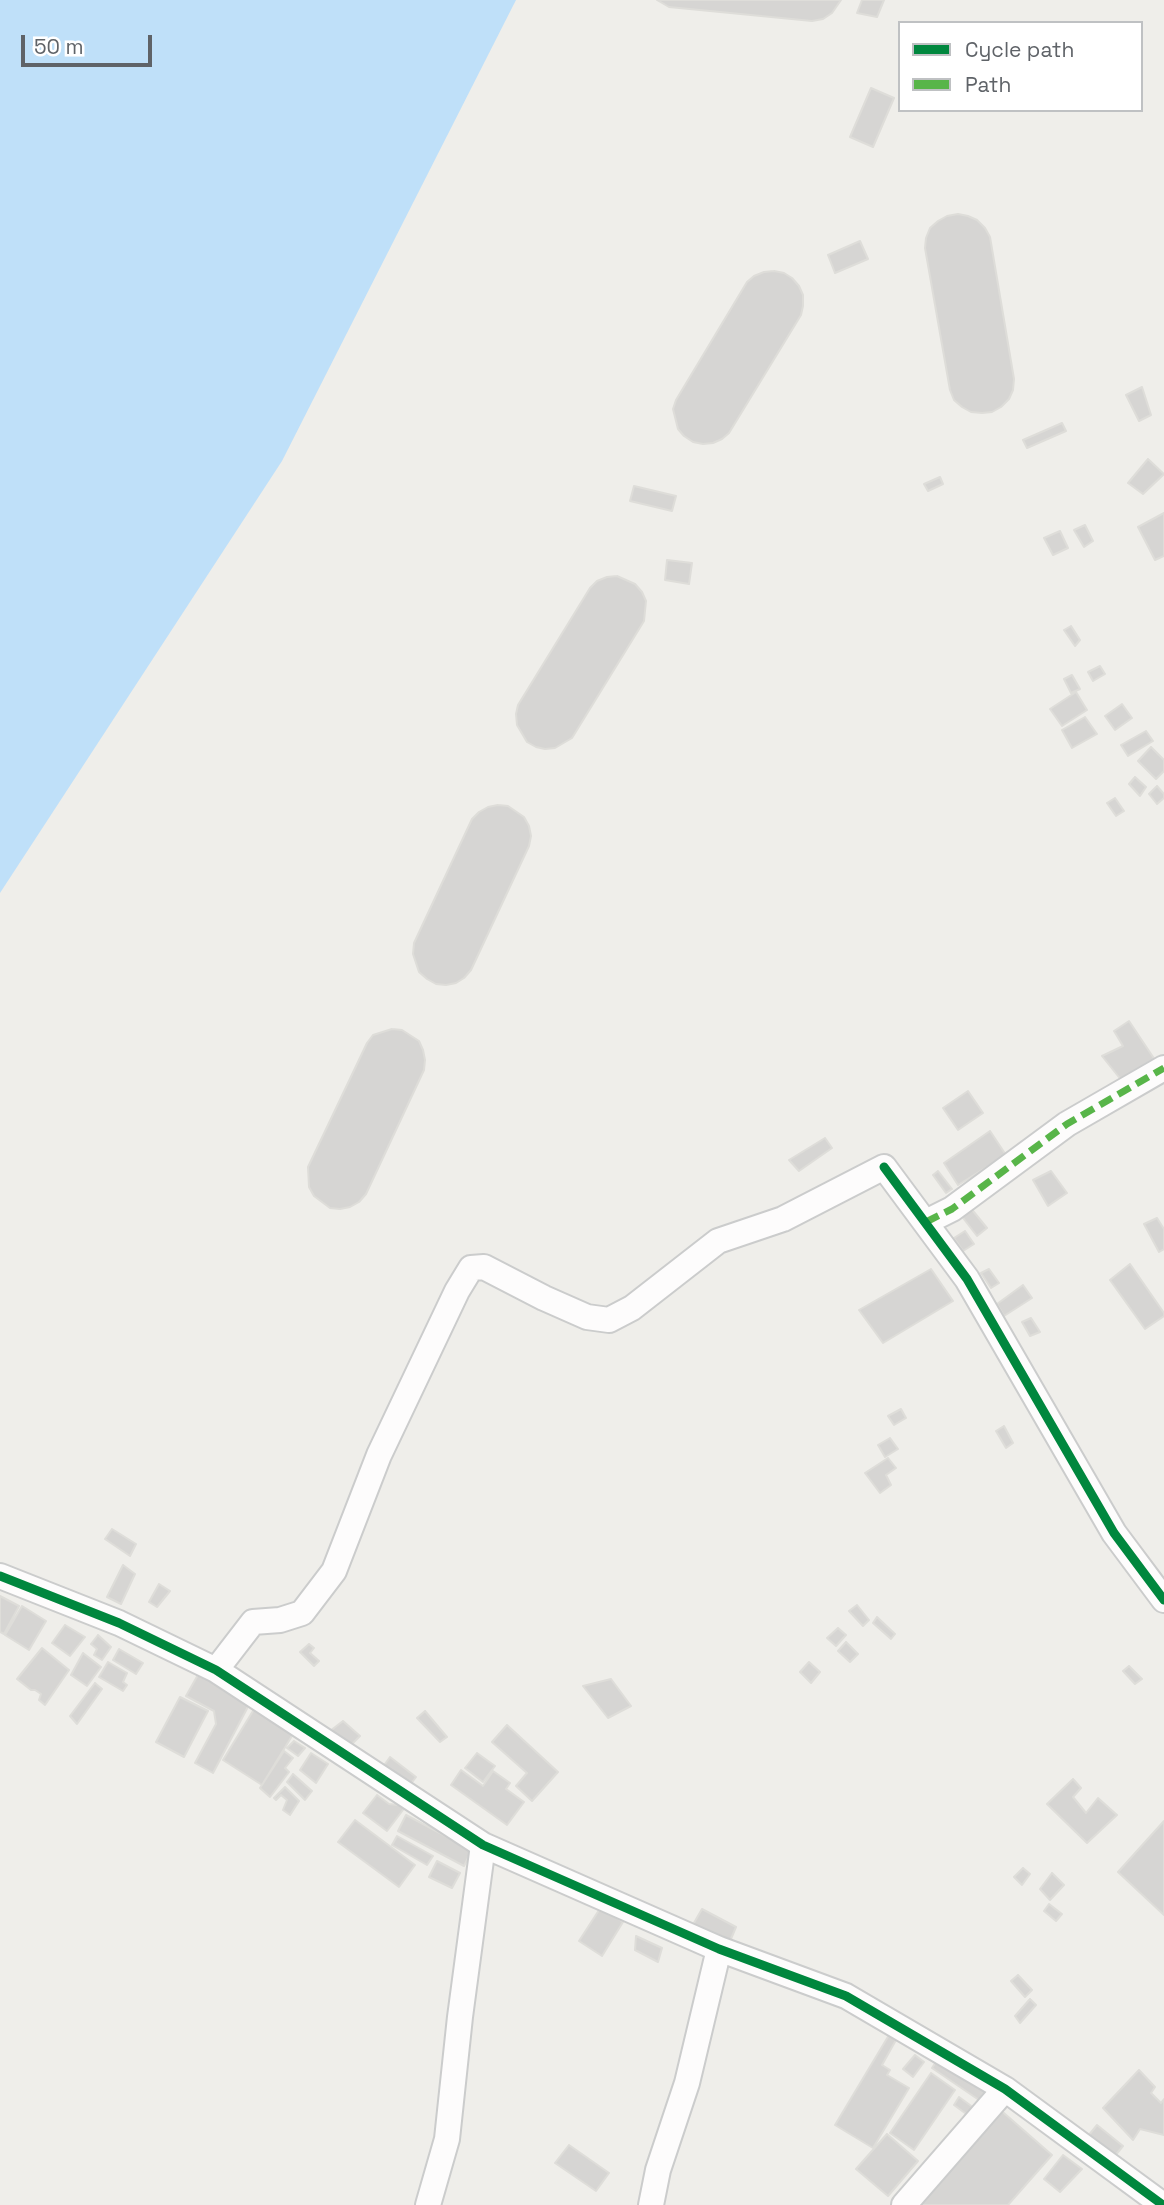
<!DOCTYPE html>
<style>
body{margin:0}
#map{position:relative;width:1164px;height:2205px;overflow:hidden;background:#efeeea;font-family:"Space Grotesk",sans-serif}
canvas{display:block}
.legend{position:absolute;left:898px;top:21px;width:245px;height:91px;box-sizing:border-box;background:#fff;border:2px solid #bfc1c3;margin:0;padding:9px 12px;list-style:none;font-size:21px;color:#5f6368}
.legend li{display:flex;align-items:center;gap:14px;height:35px}
.legend b{width:35px;border:2px solid #bfc1c3}
.scale{position:absolute;left:21px;top:35px;width:131px;height:32px;box-sizing:border-box;border:4px solid #5f6368;border-top:0;padding-left:9px;font-size:21px;line-height:24px;white-space:nowrap;color:#5f6368;-webkit-text-stroke:5px #fff;paint-order:stroke}
</style>
<div id="map">
<canvas width="1164" height="2205"></canvas>
<ul class="legend">
<li><b style="height:9px;background:#00873e"></b>Cycle path</li>
<li><b style="height:9px;background:#58b549"></b>Path</li>
</ul>
<div class="scale">50 m</div>
</div>
<script>
const context = document.querySelector('canvas').getContext('2d');
context.lineJoin = 'round';
function paint(path, color) { context.fillStyle = color; context.fill(path, 'evenodd'); }
const shape = rows => new Path2D(rows.map(r => 'M' + r).join(''));
function trace(path, color, width, dash) { context.strokeStyle = color; context.lineWidth = width; context.lineCap = dash ? 'butt' : 'round'; context.setLineDash(dash || []); context.stroke(path); }
paint(shape([
 [0,0,516,0,282,461,0,893]
]), '#bfe0f9');
const building = shape([
 [657,0,841,0,832,13,823,19,812,21,669,7,657,0],
 [862,0,884,0,877,17,857,13,862,0],
 [871,88,894,98,873,147,850,137,871,88],
 [958,214,968,216,977,220,985,228,990,237,1014,379,1013,390,1009,399,1001,407,992,412,982,413,971,412,962,407,954,400,950,390,925,248,926,238,930,228,938,221,947,216,958,214],
 [860,241,868,259,835,273,828,255,860,241],
 [774,271,784,273,792,278,799,286,803,295,803,306,801,315,729,433,722,439,713,443,703,444,693,442,684,436,678,429,673,409,676,400,747,282,754,276,764,272,774,271],
 [1142,387,1151,415,1139,421,1126,395,1142,387],
 [1062,423,1066,431,1027,448,1023,440,1062,423],
 [1148,459,1164,474,1143,494,1128,483,1148,459],
 [940,477,943,484,928,491,924,484,940,477],
 [634,486,676,496,672,511,630,501,634,486],
 [1164,513,1164,556,1155,560,1138,527,1164,513],
 [1085,525,1093,541,1084,547,1074,530,1085,525],
 [1060,531,1068,548,1053,555,1044,538,1060,531],
 [667,560,692,563,689,584,665,580,667,560],
 [617,576,635,584,642,592,646,601,644,621,572,738,555,748,545,749,536,747,527,742,517,725,516,714,518,705,590,588,597,581,607,577,617,576],
 [1071,626,1080,640,1075,646,1064,630,1071,626],
 [1100,666,1105,674,1093,681,1088,672,1100,666],
 [1072,675,1080,689,1071,693,1064,679,1072,675],
 [1076,692,1087,710,1062,726,1050,709,1076,692],
 [1122,704,1132,718,1115,730,1105,716,1122,704],
 [1085,717,1097,734,1072,748,1062,730,1085,717],
 [1146,731,1153,741,1128,756,1121,745,1146,731],
 [1151,747,1164,760,1164,771,1156,779,1138,761,1151,747],
 [1135,777,1146,787,1140,796,1129,784,1135,777],
 [1157,786,1164,794,1164,798,1157,804,1149,794,1157,786],
 [1115,798,1124,811,1116,816,1107,803,1115,798],
 [498,805,508,806,524,817,529,826,531,836,529,846,471,970,464,978,456,983,446,985,436,984,427,979,419,972,413,954,414,943,472,819,479,812,488,807,498,805],
 [1129,1021,1157,1063,1122,1081,1102,1056,1123,1046,1114,1031,1129,1021],
 [392,1029,402,1030,419,1041,423,1050,425,1060,424,1070,366,1194,359,1202,350,1207,340,1209,330,1208,314,1196,309,1187,308,1167,367,1043,373,1035,392,1029],
 [968,1091,983,1113,958,1130,943,1108,968,1091],
 [990,1131,1006,1155,958,1185,944,1163,990,1131],
 [825,1138,832,1148,799,1171,789,1160,825,1138],
 [938,1171,952,1189,946,1193,933,1175,938,1171],
 [1051,1171,1067,1193,1048,1206,1033,1180,1051,1171],
 [969,1206,987,1228,977,1236,960,1214,969,1206],
 [1157,1218,1164,1229,1164,1249,1159,1252,1144,1224,1157,1218],
 [965,1231,974,1244,963,1251,954,1238,965,1231],
 [1130,1264,1164,1313,1164,1316,1145,1329,1110,1280,1130,1264],
 [931,1269,953,1301,883,1343,859,1310,931,1269],
 [989,1269,999,1283,991,1288,981,1273,989,1269],
 [1023,1285,1032,1298,1004,1316,997,1304,1023,1285],
 [1031,1318,1040,1332,1030,1336,1022,1322,1031,1318],
 [901,1409,906,1418,894,1425,888,1416,901,1409],
 [1004,1426,1013,1443,1006,1448,996,1431,1004,1426],
 [890,1438,898,1449,885,1457,878,1445,890,1438],
 [888,1458,896,1468,886,1475,891,1485,880,1493,865,1473,888,1458],
 [112,1529,136,1544,130,1556,105,1539,112,1529],
 [123,1565,135,1574,121,1604,107,1597,123,1565],
 [159,1584,170,1591,157,1607,149,1602,159,1584],
 [0,1596,19,1606,4,1634,0,1632,0,1596],
 [857,1605,869,1620,863,1626,849,1611,857,1605],
 [22,1606,46,1621,29,1650,5,1635,22,1606],
 [877,1617,895,1634,891,1639,873,1623,877,1617],
 [65,1625,85,1637,70,1656,52,1643,65,1625],
 [838,1628,846,1635,836,1646,827,1638,838,1628],
 [98,1635,111,1647,102,1660,94,1655,97,1649,91,1644,98,1635],
 [846,1642,858,1654,850,1662,838,1651,846,1642],
 [309,1644,314,1648,310,1653,319,1661,314,1666,300,1652,309,1644],
 [42,1648,69,1670,45,1705,39,1700,41,1694,35,1690,31,1690,17,1679,42,1648],
 [119,1649,143,1663,136,1674,113,1660,119,1649],
 [83,1653,101,1667,87,1686,71,1675,83,1653],
 [108,1662,127,1673,123,1682,127,1685,123,1691,99,1677,108,1662],
 [809,1662,820,1672,811,1683,800,1672,809,1662],
 [1129,1666,1142,1679,1135,1684,1123,1671,1129,1666],
 [199,1673,251,1701,213,1773,195,1763,216,1724,214,1711,186,1696,199,1673],
 [611,1679,631,1706,608,1718,583,1686,611,1679],
 [95,1683,102,1689,77,1724,70,1716,95,1683],
 [180,1697,208,1711,184,1757,156,1742,180,1697],
 [256,1706,295,1731,262,1785,223,1760,256,1706],
 [425,1711,447,1737,440,1742,417,1718,425,1711],
 [343,1721,360,1736,349,1747,330,1731,343,1721],
 [507,1725,558,1772,532,1801,516,1786,527,1773,492,1742,507,1725],
 [294,1741,305,1748,298,1756,287,1748,294,1741],
 [284,1751,293,1758,285,1768,289,1772,270,1797,260,1788,284,1751],
 [311,1753,328,1764,316,1783,300,1770,311,1753],
 [477,1753,495,1766,483,1782,465,1768,477,1753],
 [390,1757,416,1777,407,1789,380,1771,390,1757],
 [461,1770,483,1786,493,1771,510,1783,506,1789,524,1802,507,1825,451,1785,461,1770],
 [293,1774,312,1791,305,1800,287,1782,293,1774],
 [1073,1779,1081,1788,1073,1797,1086,1813,1098,1798,1117,1815,1087,1843,1047,1804,1073,1779],
 [285,1787,299,1801,290,1815,283,1810,287,1800,281,1795,276,1800,274,1798,285,1787],
 [377,1795,389,1804,406,1806,387,1831,363,1813,377,1795],
 [406,1815,472,1850,464,1866,398,1831,406,1815],
 [355,1820,415,1865,399,1887,338,1842,355,1820],
 [1164,1821,1164,1915,1118,1872,1164,1821],
 [397,1836,433,1856,427,1865,392,1845,397,1836],
 [437,1861,460,1873,452,1888,429,1877,437,1861],
 [1023,1868,1030,1874,1022,1885,1014,1877,1023,1868],
 [1052,1873,1064,1885,1050,1900,1040,1889,1052,1873],
 [1049,1904,1062,1914,1056,1921,1044,1911,1049,1904],
 [601,1907,623,1922,602,1956,579,1941,601,1907],
 [702,1909,736,1927,728,1946,691,1928,702,1909],
 [636,1936,662,1948,658,1962,635,1950,636,1936],
 [1018,1975,1032,1990,1025,1997,1011,1981,1018,1975],
 [1030,1999,1036,2005,1020,2023,1015,2016,1030,1999],
 [889,2035,896,2040,882,2065,890,2070,887,2075,909,2088,873,2148,835,2125,889,2035],
 [915,2055,924,2062,913,2077,903,2069,915,2055],
 [939,2057,987,2089,979,2100,932,2068,939,2057],
 [1139,2070,1155,2087,1151,2093,1161,2103,1164,2099,1164,2135,1140,2129,1133,2140,1103,2108,1139,2070],
 [931,2073,955,2090,914,2150,890,2133,931,2073],
 [959,2097,974,2108,969,2116,954,2105,959,2097],
 [997,2107,1052,2155,1008,2205,909,2205,997,2107],
 [1097,2125,1123,2146,1110,2162,1084,2141,1097,2125],
 [887,2134,918,2161,888,2196,856,2169,887,2134],
 [569,2145,609,2173,596,2191,555,2163,569,2145],
 [1063,2155,1082,2169,1060,2192,1044,2179,1063,2155]
]);
paint(building, '#d6d5d3');
trace(building, '#deddd9', 2);
const minor = shape([
 [926,1222,952,1209,1067,1124,1164,1068],
 [0,1576,119,1623,216,1670,483,1845,719,1949,846,1996,1005,2089,1163,2205],
 [216,1670,253,1622,280,1620,302,1613,334,1571,379,1455,457,1291,471,1268,484,1267,544,1298,587,1317,609,1320,632,1308,718,1241,783,1219,884,1167,967,1279,1114,1533,1164,1600],
 [428,2205,447,2139,460,2017,483,1845],
 [651,2205,658,2170,687,2083,719,1949],
 [904,2205,1005,2089]
]);
trace(minor, '#cbcccc', 28);
trace(minor, '#fdfcfc', 24);
trace(shape([
 [926,1222,952,1209,1067,1124,1164,1068]
]), '#58b549', 7, [14, 7]);
trace(shape([
 [884,1167,967,1279,1114,1533,1164,1600],
 [0,1576,119,1623,216,1670,483,1845,719,1949,846,1996,1005,2089,1163,2205]
]), '#00873e', 9);
</script>
